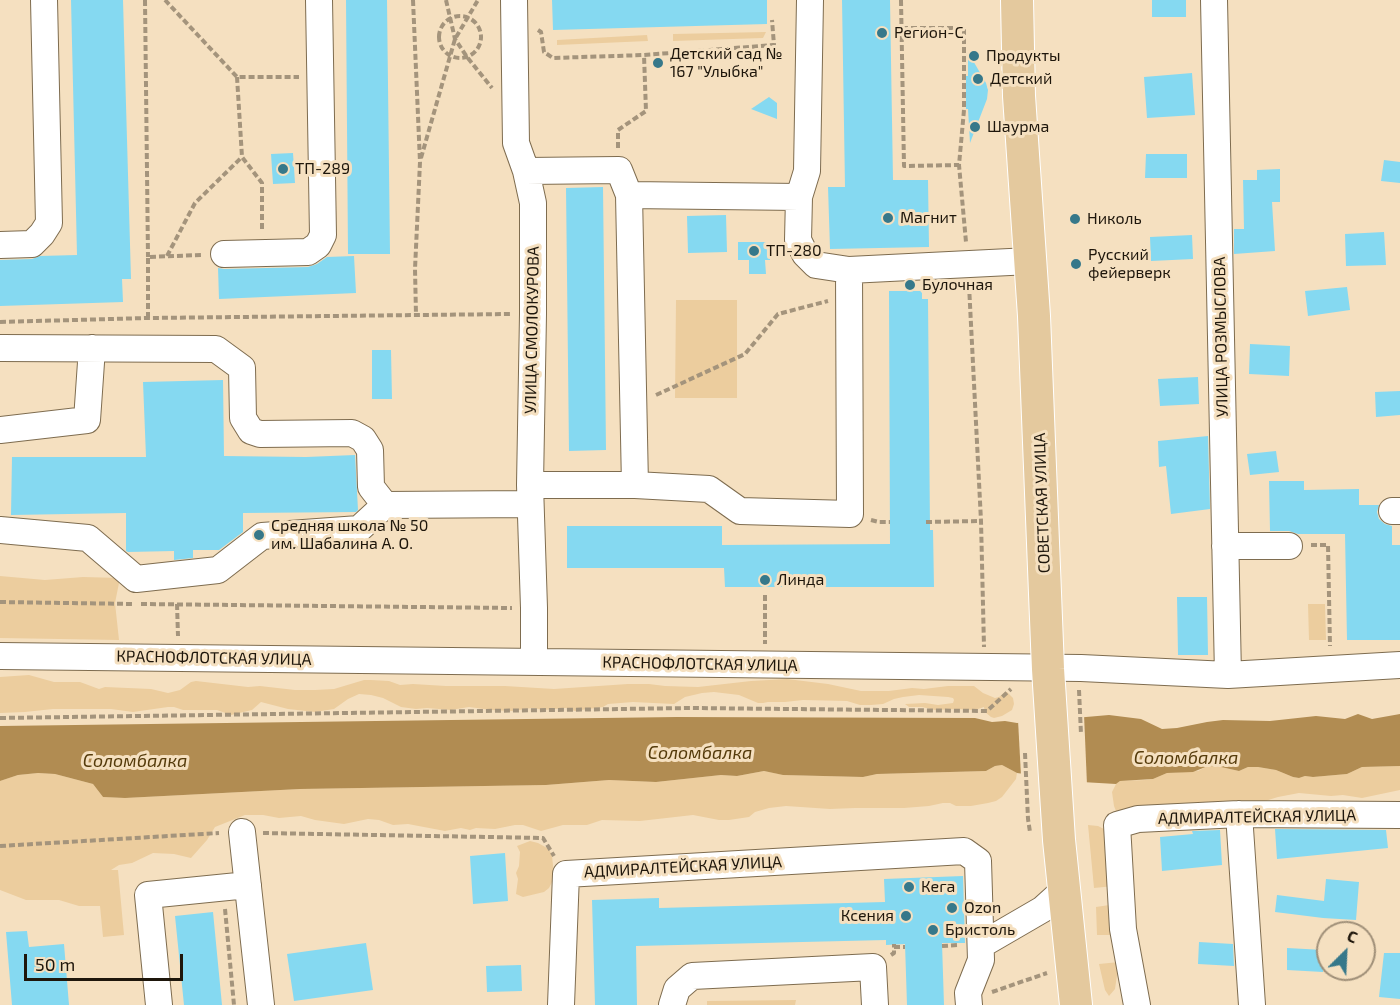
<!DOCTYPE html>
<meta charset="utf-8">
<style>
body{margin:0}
#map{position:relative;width:1400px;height:1005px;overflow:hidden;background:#f5e0c0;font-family:"Exo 2",sans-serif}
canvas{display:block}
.north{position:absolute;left:1316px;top:921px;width:60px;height:60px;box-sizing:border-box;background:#f5e0c0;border:2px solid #9f8f78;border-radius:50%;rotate:24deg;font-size:16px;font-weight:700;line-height:24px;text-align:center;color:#1e160b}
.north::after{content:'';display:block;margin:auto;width:21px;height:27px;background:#36788a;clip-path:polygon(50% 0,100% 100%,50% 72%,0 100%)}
.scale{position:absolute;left:24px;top:954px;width:159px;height:27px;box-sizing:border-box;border:3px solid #1e160b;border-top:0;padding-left:8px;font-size:18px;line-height:21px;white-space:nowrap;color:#1e160b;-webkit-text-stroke:4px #f5e0c0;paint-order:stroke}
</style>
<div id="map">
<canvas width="1400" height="1005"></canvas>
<div class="north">С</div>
<div class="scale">50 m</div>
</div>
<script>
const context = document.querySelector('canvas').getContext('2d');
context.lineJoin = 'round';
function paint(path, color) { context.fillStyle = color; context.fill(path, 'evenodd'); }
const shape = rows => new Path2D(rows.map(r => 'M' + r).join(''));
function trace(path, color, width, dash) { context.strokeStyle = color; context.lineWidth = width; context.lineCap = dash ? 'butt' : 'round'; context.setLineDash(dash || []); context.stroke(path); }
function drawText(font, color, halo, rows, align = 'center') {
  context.font = font + ' "Exo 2",sans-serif'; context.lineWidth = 6; context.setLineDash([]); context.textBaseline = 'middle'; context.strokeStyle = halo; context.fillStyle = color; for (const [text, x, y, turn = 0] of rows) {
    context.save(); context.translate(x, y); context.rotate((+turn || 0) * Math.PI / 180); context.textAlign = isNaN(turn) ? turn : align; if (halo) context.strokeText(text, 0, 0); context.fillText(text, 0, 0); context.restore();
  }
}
paint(shape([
 [766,32,763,38,673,41,673,34],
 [647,35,648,41,557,45,557,40],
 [676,300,737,300,737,398,675,398],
 [0,576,45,580,83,577,120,578,115,603,119,640,0,638],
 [1308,604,1325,604,1326,640,1309,640],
 [29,675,54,682,80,682,99,689,105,687,151,689,168,693,180,690,191,682,196,681,248,687,260,686,295,690,315,690,334,689,364,680,371,680,389,681,400,685,413,684,446,686,505,686,554,689,628,684,649,684,665,686,698,687,751,681,787,679,828,684,861,691,889,691,912,688,924,689,948,686,974,686,983,693,995,698,999,697,1005,692,1007,692,1013,698,1014,704,1012,710,1002,716,994,718,991,717,985,712,984,707,975,710,957,709,935,710,922,707,909,707,905,704,925,703,938,705,953,703,954,700,953,698,948,697,919,695,903,697,894,699,883,704,871,705,860,705,847,701,803,700,785,702,768,702,763,703,758,703,739,695,714,692,702,693,685,697,674,704,633,702,608,704,603,707,581,710,575,711,566,708,544,710,532,708,512,711,491,710,469,707,451,710,427,708,416,709,401,707,383,698,371,695,359,694,348,699,334,709,315,712,288,709,261,702,252,710,231,715,217,710,183,710,174,707,168,707,133,712,111,709,53,709,25,712,0,713,0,677],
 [1002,765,1017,773,1016,779,1002,797,996,801,988,803,971,806,956,806,950,803,943,803,929,806,904,808,855,808,830,809,786,806,769,808,755,812,749,817,729,820,719,820,693,815,640,821,602,820,587,825,563,825,541,831,523,825,515,825,495,829,476,828,470,830,461,828,445,831,408,824,393,825,379,820,368,819,344,824,315,820,301,816,279,818,263,815,245,815,215,827,207,840,191,858,174,854,153,853,132,863,119,865,111,870,118,870,124,935,103,937,100,906,79,906,59,900,26,900,0,890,0,781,18,775,38,773,55,774,93,784,103,797,125,798,300,789,546,785,609,780,656,782,721,775,737,776,764,771,784,775,863,777,877,774,986,771,995,766],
 [1208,766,1221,767,1239,771,1248,767,1258,767,1276,770,1293,777,1299,778,1305,776,1313,777,1347,774,1362,767,1400,766,1400,790,1362,798,1343,795,1331,796,1299,793,1278,797,1262,802,1172,805,1118,816,1114,806,1112,792,1116,784,1120,781,1146,780,1153,779,1167,773,1198,771],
 [1088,825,1098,826,1112,833,1114,886,1094,888],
 [530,841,538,843,549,849,552,856,554,875,552,882,549,888,544,892,523,897,516,894,518,879,516,873,519,866,520,852,517,846],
 [1116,904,1118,935,1097,935,1096,907],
 [1119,962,1115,989,1109,996,1105,990,1099,964],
 [796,1000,795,1005,707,1005,707,1001]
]), '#eccd9e');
paint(shape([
 [1358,714,1372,719,1400,714,1400,766,1362,767,1347,774,1313,777,1305,776,1299,778,1293,777,1276,770,1258,767,1248,767,1239,771,1221,767,1208,766,1193,772,1167,773,1153,779,1120,781,1116,784,1082,782,1017,773,1002,765,995,766,986,771,877,774,863,777,783,775,764,771,737,776,721,775,656,782,609,780,546,785,300,789,125,798,103,797,93,784,55,774,38,773,18,775,0,781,0,726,677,717,975,718,992,722,1005,721,1017,723,1109,715,1141,719,1162,729,1177,728,1207,722,1223,720,1270,721,1316,716,1345,719]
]), '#b18c52');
paint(shape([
 [1084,714,1087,785,1021,776,1018,720]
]), '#f5e0c0');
paint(shape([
 [71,0,123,0,131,279,122,279,123,302,0,306,0,260,32,259,40,256,77,255],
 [346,0,387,0,390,254,348,254],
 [552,0,767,0,767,24,553,30],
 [842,0,890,0,893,180,928,180,929,247,830,249,828,187,845,187],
 [1152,0,1186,0,1186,17,1152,17],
 [968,52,986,83,988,90,987,99,970,143,968,109,966,109,966,76,968,76],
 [1192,73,1195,115,1147,118,1144,77],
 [769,97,777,103,777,119,751,109],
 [293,153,295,183,273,184,271,154],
 [1146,154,1187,154,1187,178,1145,178],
 [1384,160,1400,162,1400,183,1381,181],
 [1280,169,1280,202,1272,202,1275,251,1234,254,1234,229,1244,229,1243,180,1257,180,1257,170],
 [603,187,606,450,569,451,566,188],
 [726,215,727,252,688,253,687,216],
 [1384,232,1386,265,1346,266,1345,234],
 [1192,235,1193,259,1151,261,1150,237],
 [738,242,770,242,770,260,765,260,766,274,749,274,749,260,738,260],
 [354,256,356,293,219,299,218,268,224,269,308,267,317,264,327,257],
 [1347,287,1350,310,1308,316,1305,291],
 [889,291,922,291,922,299,928,299,930,530,933,530,934,587,725,587,724,568,567,568,567,526,722,526,722,545,890,544],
 [1250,344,1290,346,1289,376,1249,374],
 [372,350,391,350,392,399,372,399],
 [1198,377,1199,404,1160,406,1158,379],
 [223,380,224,456,306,457,355,455,358,510,356,512,243,513,243,532,219,550,193,550,193,558,174,560,174,551,128,552,126,551,126,513,11,515,12,457,146,457,143,382],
 [1400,391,1400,415,1376,417,1375,392],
 [1208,436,1210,509,1171,514,1166,466,1159,467,1158,441],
 [1276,451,1279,472,1250,475,1247,454],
 [1269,481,1304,481,1304,490,1359,489,1359,505,1379,505,1377,512,1379,519,1385,524,1392,526,1392,545,1400,545,1400,640,1347,640,1345,534,1298,534,1289,531,1270,531],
 [1177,597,1207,597,1208,655,1178,655],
 [1275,829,1386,830,1388,848,1277,859],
 [1220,830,1222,865,1162,871,1160,837,1193,834,1192,831],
 [505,853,508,901,473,904,470,856],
 [963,876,965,943,942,943,944,1005,907,1005,905,944,886,945,886,940,636,946,637,1005,595,1005,592,900,659,898,659,908,885,902,884,879],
 [1326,879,1359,882,1356,920,1323,918,1275,912,1277,895,1324,901],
 [213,912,222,1005,184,1005,175,916],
 [27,931,29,947,64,944,69,1005,12,1005,6,932],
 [1199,942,1233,944,1234,966,1198,964],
 [366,943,373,990,294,1001,287,954],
 [1287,948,1324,950,1323,972,1287,970],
 [1384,953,1400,953,1400,999,1379,997],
 [521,965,522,991,487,992,486,966]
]), '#85d9f1');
const minor = shape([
 [514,0,516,143,526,171,533,203,533,314,530,485,534,608,534,662],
 [810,0,807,171,799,197,798,240,805,254,816,265,849,270,1030,261],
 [1214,0,1228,675],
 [526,171,619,170,629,195,799,197],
 [0,245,32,244,42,234,49,223,44,0],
 [224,254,308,252,318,245,323,235,319,0],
 [0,348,216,349,242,368,243,418,251,431,260,434,352,433,363,439,370,450,371,487,385,505,530,504],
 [0,430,87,420,92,348],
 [530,485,635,485,629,195],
 [635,485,709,489,740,511,850,514,849,270],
 [1392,511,1400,511],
 [0,530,88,538,136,579,218,570,262,536,359,529,385,505],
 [1225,546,1289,546],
 [0,656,1081,668,1228,675,1400,665],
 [1239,814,1252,1005],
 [242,832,261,1005],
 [981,945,1043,909,1064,890],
 [159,1005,148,895,248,885],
 [561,1005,566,874,964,851,978,861,981,960,968,993,969,1005],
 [672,1005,677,989,692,976,873,967,875,1005],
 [1137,1005,1123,929,1117,825,1138,819,1239,814,1400,815]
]);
const major = shape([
 [1017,0,1019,96,1034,316,1048,669,1059,840,1076,1005]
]);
trace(minor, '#7e6c4f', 28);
trace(major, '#fff', 34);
trace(shape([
 [145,0,148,257],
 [165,0,237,77,299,77],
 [413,0,420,162,415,269,416,315],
 [446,0,455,39,467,57,492,88],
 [901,0,904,166,959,165],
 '439 37a21 21 0 1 1 42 0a21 21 0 1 1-42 0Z',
 [902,28,964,28,964,110,959,165,966,242],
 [538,30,541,32,544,52,553,58,644,55,774,45,772,20],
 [237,77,242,157,262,183,262,231],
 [618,148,618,130,646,111,644,55],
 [421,158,455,39,478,0],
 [167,256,195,203,242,157],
 [969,285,981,521,984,647],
 [148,318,148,257,202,255],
 [0,322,148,318,511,314],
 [656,395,745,354,778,314,828,301],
 [871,520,879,522,890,522],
 [926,522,981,521],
 [1311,545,1328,545,1330,646],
 [765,595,765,644],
 [0,602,134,604],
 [141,604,512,608],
 [177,604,178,636],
 [1079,690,1081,734],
 [0,718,690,708,987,711,1011,689],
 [1025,753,1028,819,1030,832],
 [263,833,543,838,554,856],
 [0,846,219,833],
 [225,909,234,1005],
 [942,946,959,945],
 [894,947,905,947],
 [891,955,894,953,894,944],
 [992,992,1047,973]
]), '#a4947c', 4, [6, 3]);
trace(minor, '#fff', 26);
trace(major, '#e4c99e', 32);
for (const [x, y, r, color] of [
 [882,33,6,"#36788a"],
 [974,56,6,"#36788a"],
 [658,63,6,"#36788a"],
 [978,79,6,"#36788a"],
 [975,127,6,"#36788a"],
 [283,169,6,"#36788a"],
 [888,218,6,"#36788a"],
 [1075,219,6,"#36788a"],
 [754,251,6,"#36788a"],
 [1076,264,6,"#36788a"],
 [910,285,6,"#36788a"],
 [259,535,6,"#36788a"],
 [765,580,6,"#36788a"],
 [909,887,6,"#36788a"],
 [952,908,6,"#36788a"],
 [906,916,6,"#36788a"],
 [933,930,6,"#36788a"]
]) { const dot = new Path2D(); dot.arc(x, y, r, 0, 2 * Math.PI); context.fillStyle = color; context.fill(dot); trace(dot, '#f5e0c0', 2); }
drawText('16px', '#1e160b', '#f5e0c0', [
 ["Регион-С",894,33],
 ["Детский сад №",670,54],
 ["167 \"Улыбка\"",670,72],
 ["Продукты",986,56],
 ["Детский",990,79],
 ["Шаурма",987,127],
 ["ТП-289",295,169],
 ["Магнит",900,218],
 ["Николь",1087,219],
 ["ТП-280",766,251],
 ["Русский",1088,255],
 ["фейерверк",1088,273],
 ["Булочная",922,285],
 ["Средняя школа № 50",271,526],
 ["им. Шабалина А. О.",271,544],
 ["Линда",777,580],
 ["Кега",921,887],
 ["Ozon",964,908],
 ["Ксения",894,916,"right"],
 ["Бристоль",945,930]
], 'left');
drawText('16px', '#1e160b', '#f5e0c0', [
 ["УЛИЦА СМОЛОКУРОВА",532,330,-89],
 ["УЛИЦА РОЗМЫСЛОВА",1221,337,-91],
 ["СОВЕТСКАЯ УЛИЦА",1042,503,-92],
 ["КРАСНОФЛОТСКАЯ УЛИЦА",214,658,1],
 ["КРАСНОФЛОТСКАЯ УЛИЦА",700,664,1],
 ["АДМИРАЛТЕЙСКАЯ УЛИЦА",1257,817,-1],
 ["АДМИРАЛТЕЙСКАЯ УЛИЦА",683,867,-3]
]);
drawText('italic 18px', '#553b0b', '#f5e0c0', [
 ["Соломбалка",700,753],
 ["Соломбалка",1186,758],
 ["Соломбалка",135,761]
]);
</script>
